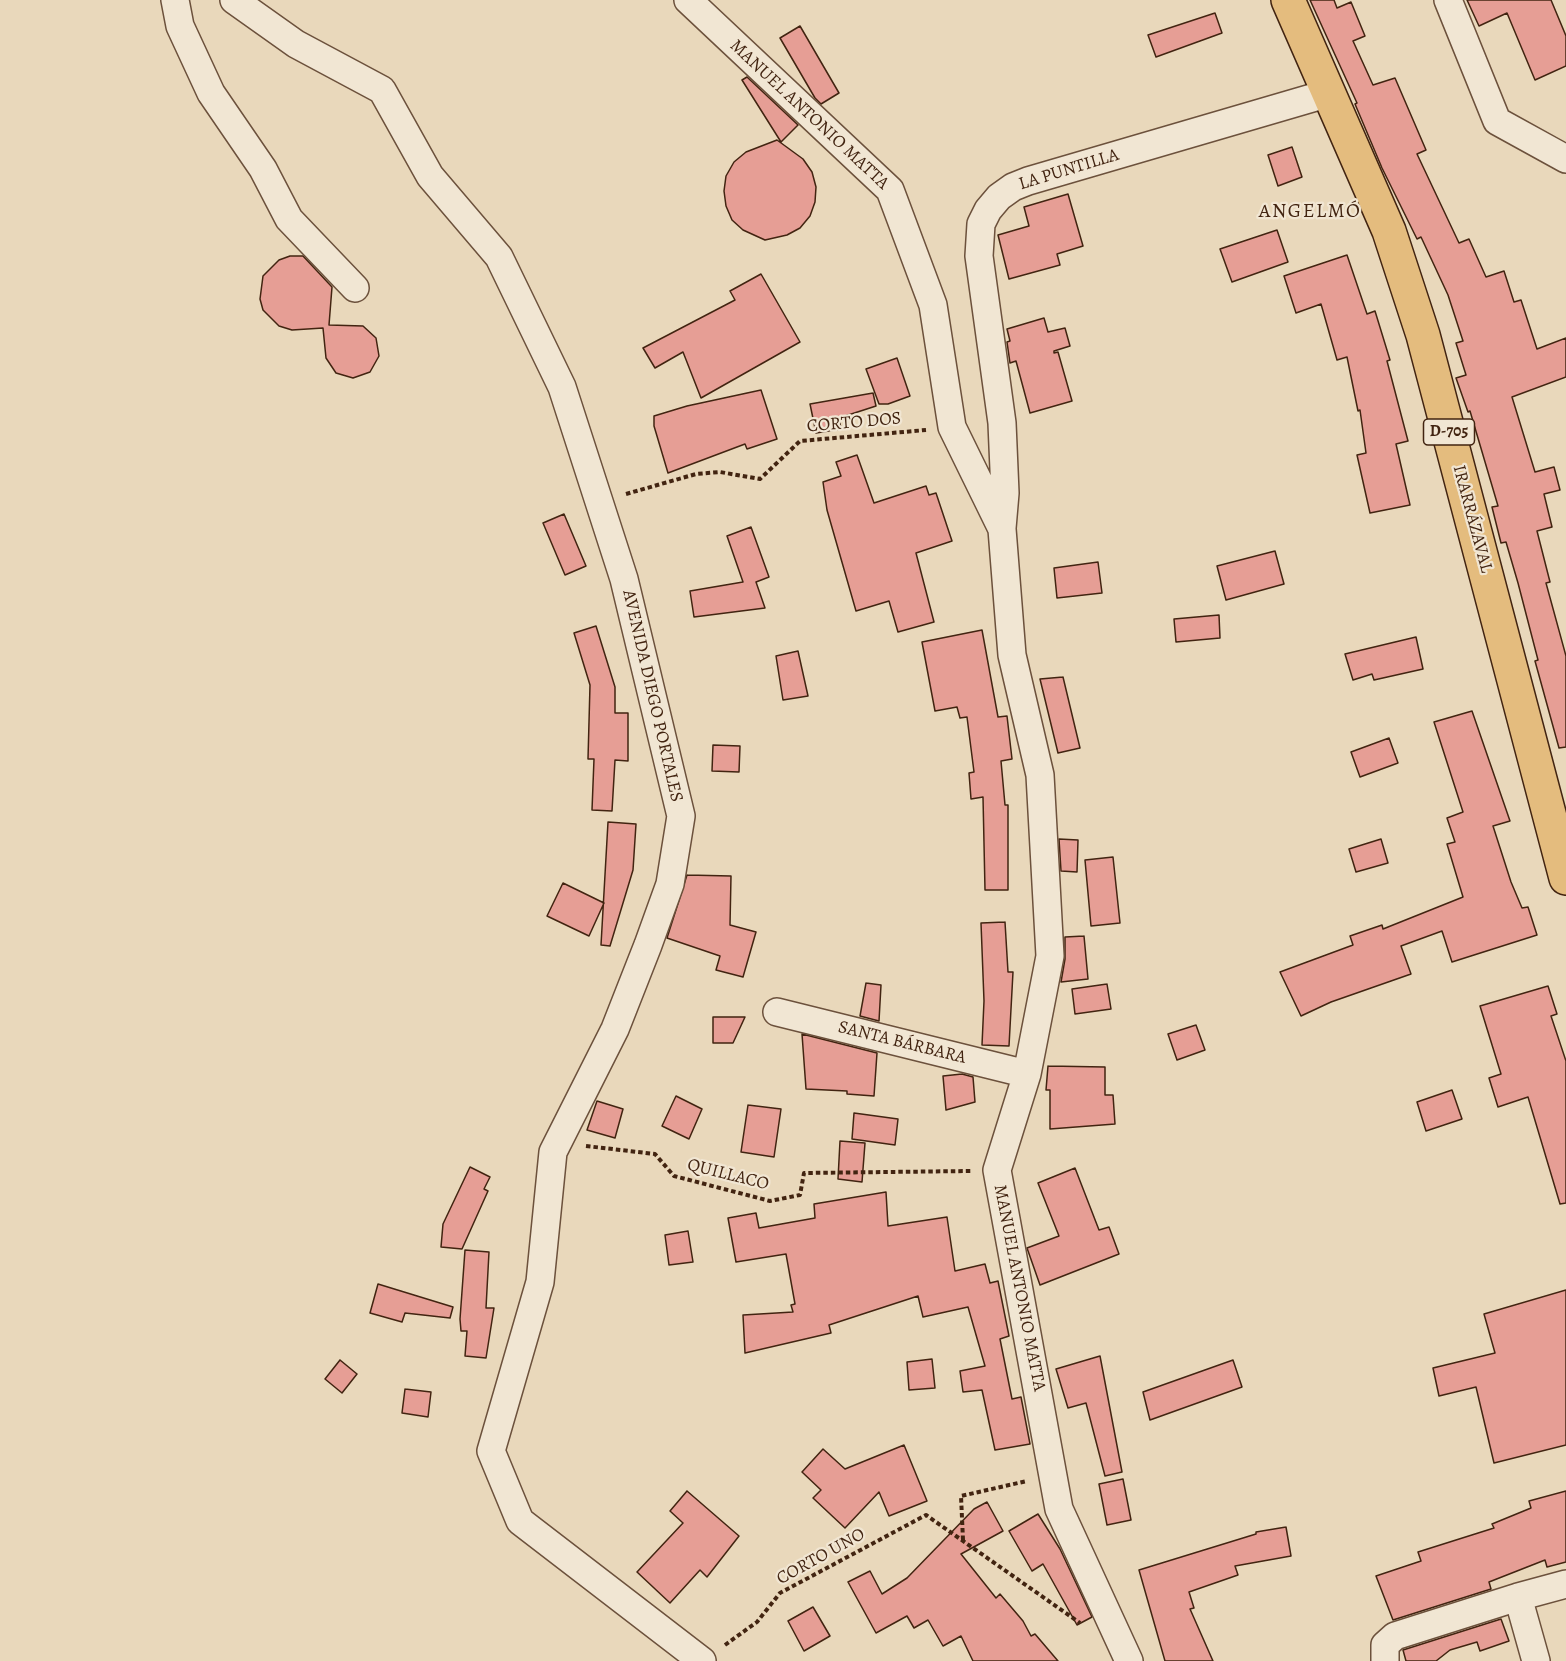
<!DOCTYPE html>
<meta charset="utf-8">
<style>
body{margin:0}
canvas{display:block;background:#e9d8bb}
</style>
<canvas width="1566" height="1661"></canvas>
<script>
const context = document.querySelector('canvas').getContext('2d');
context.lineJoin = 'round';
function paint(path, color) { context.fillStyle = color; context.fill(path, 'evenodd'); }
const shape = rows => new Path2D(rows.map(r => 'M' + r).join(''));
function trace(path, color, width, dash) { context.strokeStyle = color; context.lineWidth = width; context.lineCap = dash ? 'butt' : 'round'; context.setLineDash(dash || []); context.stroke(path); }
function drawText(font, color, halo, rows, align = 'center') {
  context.font = font + ' Alegreya,serif'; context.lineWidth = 4.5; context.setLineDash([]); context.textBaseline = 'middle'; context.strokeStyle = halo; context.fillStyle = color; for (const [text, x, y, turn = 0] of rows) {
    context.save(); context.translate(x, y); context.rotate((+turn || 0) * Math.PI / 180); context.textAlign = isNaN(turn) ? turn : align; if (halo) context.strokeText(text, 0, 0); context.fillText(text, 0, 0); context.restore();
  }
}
const building = shape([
 [1310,0,1334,0,1337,8,1351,2,1365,36,1353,41,1373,85,1395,78,1426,150,1417,154,1459,243,1469,239,1486,277,1504,271,1514,302,1521,300,1537,349,1566,338,1566,377,1512,397,1535,472,1554,467,1560,490,1544,494,1552,527,1537,531,1550,582,1546,583,1566,656,1566,747,1559,748,1535,661,1538,660,1518,583,1506,542,1501,543,1492,507,1498,506,1470,411,1468,412,1456,378,1466,375,1456,343,1463,341,1448,295,1421,237,1417,239,1382,168,1355,104,1357,103,1310,0],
 [1467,0,1551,0,1566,36,1566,66,1535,80,1507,13,1479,26,1467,0],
 [1215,13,1222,33,1156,57,1148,35,1215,13],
 [800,26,839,93,821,104,815,98,780,38,800,26],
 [747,77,798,125,781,142,742,80,747,77],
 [777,140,803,159,812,172,816,187,815,202,810,216,800,228,787,235,765,240,743,230,732,220,726,206,724,191,726,176,734,162,746,152,777,140],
 [1292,147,1302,177,1278,186,1268,155,1292,147],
 [1068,194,1083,246,1057,254,1060,265,1009,279,998,235,1029,226,1024,207,1068,194],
 [1277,230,1288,262,1232,282,1220,249,1277,230],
 [1347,255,1367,314,1375,311,1390,360,1387,361,1408,441,1396,444,1410,505,1370,513,1357,455,1366,453,1360,410,1358,411,1347,357,1337,360,1321,304,1296,313,1284,276,1347,255],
 [290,256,303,256,332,287,329,325,363,326,376,338,379,356,370,372,353,378,336,373,326,358,323,328,292,330,279,326,263,310,260,299,263,276,279,260,290,256],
 [761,274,800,342,701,398,683,352,655,368,643,348,735,300,730,291,761,274],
 [1044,318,1048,332,1065,328,1070,346,1054,351,1054,353,1058,352,1072,401,1030,413,1016,361,1010,363,1007,342,1010,341,1007,329,1044,318],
 [897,358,910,396,888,404,879,404,866,369,897,358],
 [761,390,777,439,747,449,745,444,668,473,654,426,654,416,687,406,761,390],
 [873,393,876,406,839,418,841,429,816,433,810,404,873,393],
 [857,455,874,503,926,486,929,495,936,493,952,541,916,553,934,622,898,632,889,601,856,611,827,510,823,482,841,476,836,462,857,455],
 [564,514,586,566,565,575,543,523,564,514],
 [751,527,769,577,756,582,765,608,694,617,690,591,743,582,727,536,751,527],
 [1275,551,1284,584,1226,600,1217,566,1275,551],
 [1098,562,1102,593,1057,598,1054,568,1098,562],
 [1219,615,1220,638,1176,642,1174,619,1219,615],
 [596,626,615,687,615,713,628,713,628,761,615,760,612,811,592,810,594,759,588,759,590,685,574,633,596,626],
 [982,630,998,717,1007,716,1012,759,1001,761,1005,805,1008,805,1008,890,985,890,983,797,971,799,969,773,974,772,967,717,960,718,957,707,935,711,922,642,982,630],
 [1416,637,1423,669,1374,680,1372,674,1353,680,1345,654,1416,637],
 [798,651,808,696,783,700,776,656,798,651],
 [1063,677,1080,748,1058,753,1040,679,1063,677],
 [1472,711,1510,821,1493,826,1511,882,1522,908,1528,907,1537,935,1452,962,1442,931,1401,946,1411,974,1331,1002,1301,1016,1280,972,1353,945,1350,936,1382,925,1383,929,1463,897,1447,844,1455,842,1447,818,1463,812,1434,722,1472,711],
 [1389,738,1398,763,1360,777,1351,752,1389,738],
 [713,745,740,746,739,772,712,771,713,745],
 [608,822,636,824,633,870,610,946,601,945,608,822],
 [1059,839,1078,840,1077,872,1061,871,1059,839],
 [1381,839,1388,863,1356,872,1349,849,1381,839],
 [1113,857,1120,923,1091,926,1085,860,1113,857],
 [687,875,731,876,730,925,756,932,743,977,716,970,720,956,667,938,687,875],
 [563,883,604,903,589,936,547,916,563,883],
 [1005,922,1008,972,1013,972,1009,1046,982,1045,984,1001,981,923,1005,922],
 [1084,936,1088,979,1061,982,1065,959,1065,937,1084,936],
 [866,983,881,985,879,1021,860,1016,866,983],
 [1107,984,1111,1009,1075,1014,1072,989,1107,984],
 [1548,986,1557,1014,1551,1016,1566,1061,1566,1203,1560,1204,1528,1097,1498,1107,1489,1078,1501,1074,1480,1006,1548,986],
 [713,1017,745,1017,733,1043,713,1043,713,1017],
 [1196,1025,1205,1050,1177,1060,1168,1034,1196,1025],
 [802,1034,877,1053,874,1096,847,1094,847,1091,806,1089,802,1034],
 [1048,1066,1105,1067,1105,1095,1113,1095,1115,1124,1050,1129,1050,1090,1046,1090,1048,1066],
 [962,1074,973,1077,975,1102,946,1110,943,1076,962,1074],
 [1452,1090,1462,1119,1426,1131,1417,1102,1452,1090],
 [676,1096,702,1109,689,1139,662,1126,676,1096],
 [597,1101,623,1109,615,1138,587,1130,597,1101],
 [748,1105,781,1109,774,1157,741,1152,748,1105],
 [854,1113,898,1119,895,1145,852,1139,854,1113],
 [840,1141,865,1143,862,1182,838,1179,840,1141],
 [470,1167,490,1177,484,1189,488,1191,462,1249,441,1247,443,1224,470,1167],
 [1075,1168,1099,1230,1109,1227,1119,1254,1040,1285,1027,1248,1059,1236,1038,1183,1075,1168],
 [886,1192,888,1226,947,1217,955,1271,985,1264,990,1283,998,1281,1009,1336,1000,1339,1012,1399,1021,1397,1030,1444,995,1450,982,1390,963,1392,960,1371,985,1366,968,1307,923,1317,918,1296,829,1325,831,1333,745,1353,743,1315,793,1312,791,1305,795,1304,786,1254,736,1262,728,1218,756,1213,759,1228,815,1218,814,1204,886,1192],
 [688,1231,693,1262,669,1265,665,1235,688,1231],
 [465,1250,489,1252,486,1308,494,1308,486,1358,465,1356,467,1331,461,1331,460,1319,465,1250],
 [378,1284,453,1307,450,1318,405,1313,402,1322,370,1313,378,1284],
 [1566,1290,1566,1445,1494,1463,1476,1387,1439,1396,1433,1368,1495,1353,1484,1314,1566,1290],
 [1100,1356,1122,1472,1105,1476,1086,1403,1068,1408,1056,1369,1100,1356],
 [932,1359,935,1388,909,1390,907,1362,932,1359],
 [340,1360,357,1374,342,1393,325,1379,340,1360],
 [1233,1360,1242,1387,1150,1420,1143,1392,1233,1360],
 [405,1389,431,1392,428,1417,402,1413,405,1389],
 [904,1445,927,1501,889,1516,879,1492,845,1528,813,1498,821,1490,802,1472,823,1449,845,1469,904,1445],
 [1123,1479,1131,1520,1107,1525,1099,1484,1123,1479],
 [687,1491,739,1536,707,1577,700,1570,670,1603,637,1572,683,1523,670,1511,687,1491],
 [1566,1491,1566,1562,1547,1567,1545,1560,1489,1582,1491,1589,1393,1620,1376,1576,1421,1561,1418,1552,1494,1528,1492,1524,1531,1508,1529,1501,1566,1491],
 [987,1502,1003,1531,961,1554,996,1598,1000,1594,1023,1621,1031,1636,1035,1634,1058,1661,973,1661,961,1636,943,1646,928,1620,914,1628,907,1616,876,1633,848,1582,870,1571,882,1594,907,1578,974,1509,987,1502],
 [1038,1514,1060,1549,1092,1617,1077,1625,1043,1564,1032,1571,1009,1531,1038,1514],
 [1286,1527,1291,1556,1235,1566,1238,1575,1189,1592,1194,1608,1190,1609,1213,1661,1165,1661,1139,1570,1256,1534,1256,1532,1286,1527],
 [813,1607,830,1636,804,1651,788,1621,813,1607],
 [1501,1619,1509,1641,1480,1651,1477,1642,1450,1650,1436,1661,1406,1661,1403,1650,1501,1619]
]);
paint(building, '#e69e95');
trace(building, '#422411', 1.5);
const minor = shape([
 [175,0,180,26,211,93,263,169,289,219,355,288],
 [234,0,296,44,382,90,430,176,499,257,562,387,624,579,681,816,670,884,648,945,615,1029,553,1152,540,1282,491,1451,520,1521,702,1661],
 [688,0,890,190,933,305,952,427,1002,529,1012,655,1040,775,1050,956,1027,1074,997,1170,1059,1509,1129,1661],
 [1448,0,1497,121,1566,159],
 [1002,528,1005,493,1002,423,979,256,981,224,988,210,999,197,1013,187,1028,181,1329,93],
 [777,1012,1027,1074],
 [1385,1661,1385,1645,1395,1636,1518,1597],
 [1536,1661,1518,1597,1566,1584]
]);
const major = shape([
 [1288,0,1389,231,1423,335,1566,878]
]);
trace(minor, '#6c513c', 30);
trace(major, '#422411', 36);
trace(shape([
 [626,494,696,474,720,472,760,479,800,441,926,430],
 [586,1146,655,1154,674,1176,770,1201,800,1195,804,1173,971,1171],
 [963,1540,961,1496,1027,1481],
 [725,1645,757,1622,780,1593,926,1515,1080,1623]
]), '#422411', 4, [4.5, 3]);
trace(minor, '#f1e6d3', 27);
trace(major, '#e4bc7e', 33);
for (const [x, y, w] of [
 [1449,432,51]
]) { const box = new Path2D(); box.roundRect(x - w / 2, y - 13, w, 26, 4.5); context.fillStyle = '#f1e6d3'; context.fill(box); trace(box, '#422411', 1.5); }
drawText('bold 16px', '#422411', null, [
 ["D-705",1449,432]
]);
drawText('18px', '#422411', '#f1e6d3', [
 ["MANUEL ANTONIO MATTA",809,115,43],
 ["LA PUNTILLA",1069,170,-17],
 ["CORTO DOS",854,423,-5],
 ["IRARRÁZAVAL",1472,519,75],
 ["AVENIDA DIEGO PORTALES",652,696,77],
 ["SANTA BÁRBARA",902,1043,14],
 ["QUILLACO",728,1175,14],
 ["MANUEL ANTONIO MATTA",1019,1288,79],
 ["CORTO UNO",821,1557,-29]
]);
context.letterSpacing = '1.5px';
drawText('20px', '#422411', '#f1e6d3', [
 ["ANGELMÓ",1310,212]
]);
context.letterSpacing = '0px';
</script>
